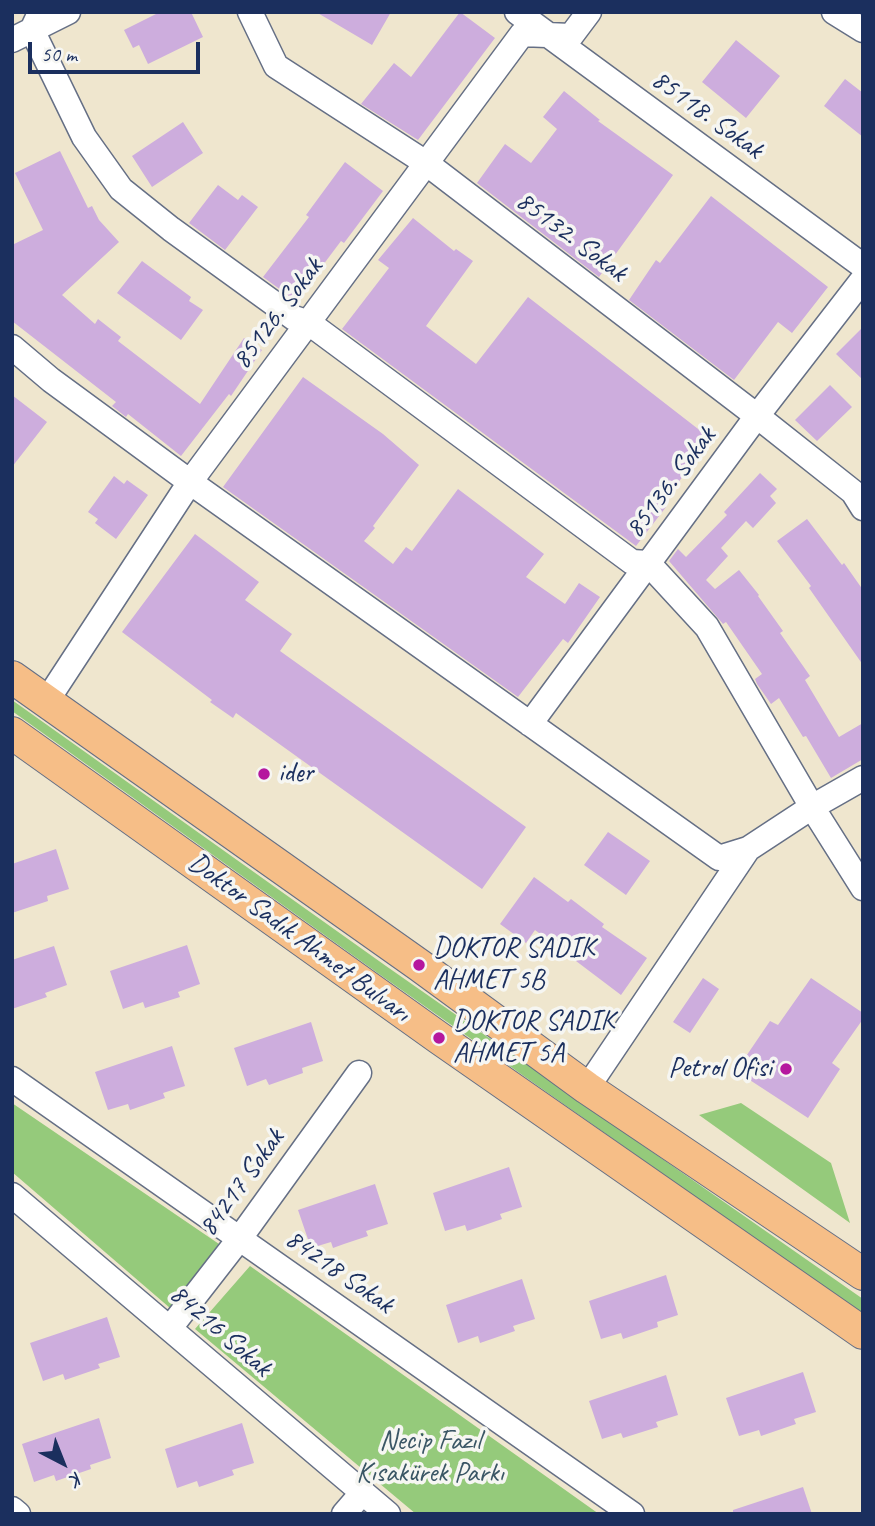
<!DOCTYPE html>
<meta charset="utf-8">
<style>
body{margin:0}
#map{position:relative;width:875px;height:1526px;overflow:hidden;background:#efe6ce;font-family:Caveat,sans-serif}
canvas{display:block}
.frame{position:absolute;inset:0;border:14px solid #1b2f5e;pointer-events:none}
.north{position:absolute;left:28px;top:1428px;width:70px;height:70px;-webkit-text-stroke:5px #f6f6f2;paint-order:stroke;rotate:138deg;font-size:19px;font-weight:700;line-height:28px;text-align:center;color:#1b2f5e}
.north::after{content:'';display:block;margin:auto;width:24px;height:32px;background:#1b2f5e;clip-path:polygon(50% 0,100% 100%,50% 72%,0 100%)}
.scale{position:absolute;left:28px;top:42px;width:172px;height:32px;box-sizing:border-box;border:4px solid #1b2f5e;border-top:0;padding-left:9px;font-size:21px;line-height:24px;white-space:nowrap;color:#1b2f5e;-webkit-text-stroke:5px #f6f6f2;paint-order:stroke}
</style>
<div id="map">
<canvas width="875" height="1526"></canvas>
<div class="frame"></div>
<div class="north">K</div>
<div class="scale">50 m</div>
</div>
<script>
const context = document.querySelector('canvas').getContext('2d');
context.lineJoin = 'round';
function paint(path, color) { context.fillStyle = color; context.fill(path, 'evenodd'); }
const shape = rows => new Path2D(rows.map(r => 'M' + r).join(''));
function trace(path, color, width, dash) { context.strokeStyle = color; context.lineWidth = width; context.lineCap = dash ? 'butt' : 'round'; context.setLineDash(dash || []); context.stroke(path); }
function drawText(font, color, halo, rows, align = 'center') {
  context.font = font + ' Caveat,sans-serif'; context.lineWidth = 7; context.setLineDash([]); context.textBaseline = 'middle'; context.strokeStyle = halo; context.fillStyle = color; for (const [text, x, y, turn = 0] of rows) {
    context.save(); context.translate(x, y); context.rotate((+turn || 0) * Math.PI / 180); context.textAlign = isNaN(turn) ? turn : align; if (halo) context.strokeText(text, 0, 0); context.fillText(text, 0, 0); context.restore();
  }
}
paint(shape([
 [12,700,386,966,863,1299,863,1315,379,974,12,711],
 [12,1103,219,1244,170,1308,12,1172],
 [741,1103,831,1163,850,1223,699,1115],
 [250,1266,599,1514,416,1514,195,1329]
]), '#95ca7b');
paint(shape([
 [160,12,191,12,203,37,148,64,139,45,133,48,124,30],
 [316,12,391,12,372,45],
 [460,12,495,38,418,140,361,104,394,63,411,77],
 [736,40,780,76,746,118,702,82],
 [845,79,863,93,863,137,824,106],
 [564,91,600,120,598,121,673,175,599,277,477,183,505,144,531,163,557,129,543,117],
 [183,122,203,153,152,187,132,156],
 [60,151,88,208,92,206,99,220,119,242,62,295,95,324,98,319,121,337,118,341,200,404,244,338,262,350,231,396,229,394,181,456,128,414,126,417,112,406,116,402,12,321,12,245,43,230,15,173],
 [345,162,383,191,344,243,341,241,296,301,263,277,309,217,306,215],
 [218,185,238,200,242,195,258,207,225,250,189,223],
 [711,196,828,287,792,333,778,322,734,380,629,300,656,260,660,263],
 [413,218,454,251,456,249,473,261,426,326,447,342,476,364,528,297,711,439,662,504,666,507,636,546,342,329,389,268,378,260],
 [142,261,191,297,189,301,203,310,181,340,117,293],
 [863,327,863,380,836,354],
 [303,377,383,434,419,465,373,526,375,528,364,541,393,564,406,547,412,551,458,489,544,554,526,577,565,604,579,583,600,597,568,643,563,639,518,697,223,487],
 [830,385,852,407,817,441,795,420],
 [12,395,47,422,12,467],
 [760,473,777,489,770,496,776,503,753,528,746,521,721,548,728,556,706,580,715,589,739,570,759,595,758,596,783,631,780,633,810,676,805,680,839,737,863,723,863,759,831,778,806,736,803,737,779,698,771,704,757,684,755,679,762,674,726,622,723,624,669,561,678,549,686,557,727,515,724,512],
 [114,476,124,484,127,480,148,495,116,539,95,523,98,519,88,512],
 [807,519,842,565,844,563,863,590,863,665,809,588,811,586,777,541],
 [195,534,259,582,245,600,292,634,280,651,526,827,482,889,236,713,233,718,210,702,212,700,122,632],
 [608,832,650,861,626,895,584,865],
 [56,849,69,889,47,896,48,901,12,913,12,864],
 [534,877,568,902,571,899,604,924,602,927,647,958,621,995,535,930,526,943,500,924],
 [187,945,200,984,178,992,180,997,145,1008,143,1002,123,1009,110,971],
 [54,946,67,985,45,993,47,997,12,1009,12,960],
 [703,978,719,989,690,1033,673,1022],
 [811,978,863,1013,863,1019,832,1063,840,1069,808,1118,736,1071,770,1021,778,1025],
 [311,1022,323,1061,302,1068,303,1073,269,1085,266,1079,247,1086,234,1048],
 [172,1046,185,1086,163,1093,165,1098,130,1110,128,1104,108,1110,95,1072],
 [509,1167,522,1207,500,1214,502,1219,479,1227,467,1231,465,1225,445,1231,433,1193],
 [375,1184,388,1224,366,1231,368,1236,344,1244,333,1248,331,1242,311,1248,298,1210],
 [666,1275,678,1315,657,1322,658,1327,623,1339,621,1333,601,1339,589,1301],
 [522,1279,535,1319,513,1326,515,1331,480,1343,478,1336,458,1343,446,1305],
 [107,1317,120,1357,98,1364,100,1368,65,1380,63,1374,43,1381,30,1343],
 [803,1372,816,1412,794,1419,796,1424,761,1436,759,1430,739,1436,726,1398],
 [666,1375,678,1415,656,1422,658,1427,623,1438,621,1433,602,1439,589,1401],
 [99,1418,111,1458,90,1465,91,1469,56,1481,54,1475,34,1482,22,1444],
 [242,1423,254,1463,232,1470,234,1475,199,1487,197,1481,177,1488,165,1449],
 [803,1487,812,1514,733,1514,733,1510]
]), '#cdaddd');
const minor = shape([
 [38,12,39,15,32,30,84,137,121,189,171,229,294,318,309,323,632,562,648,563,707,627,812,807,863,888],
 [250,12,276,66,426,163,757,416,853,492,863,508],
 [517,12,863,266],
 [834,12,863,30],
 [12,40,68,12],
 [12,347,51,380,190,482,719,858,748,849,812,807,863,778],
 [46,702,190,482,522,34,571,36,589,12],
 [530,724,757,416,863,279],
 [12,1079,632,1514],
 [587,1088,748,849],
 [12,1195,388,1514],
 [170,1328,240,1238,359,1073],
 [12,1509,18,1514],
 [344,1514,363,1492]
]);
const major = shape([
 [12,677,419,965,587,1088,863,1274],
 [12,733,439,1038,863,1333]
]);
trace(minor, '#656f85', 27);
trace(major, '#656f85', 34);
trace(minor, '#fff', 24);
trace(major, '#f6be87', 32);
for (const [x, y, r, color] of [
 [264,774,7,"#b5179e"],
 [419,965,7,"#b5179e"],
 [439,1038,7,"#b5179e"],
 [786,1069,7,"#b5179e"]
]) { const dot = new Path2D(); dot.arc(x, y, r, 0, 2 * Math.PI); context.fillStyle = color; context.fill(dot); trace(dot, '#f6f6f2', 2.5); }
drawText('28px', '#1b2f5e', '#f6f6f2', [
 ["85118. Sokak",707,115,36],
 ["85132. Sokak",571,237,37],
 ["85126. Sokak",278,314,-53],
 ["85136. Sokak",671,483,-53],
 ["Doktor Sadık Ahmet Bulvarı",299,938,36],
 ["84217 Sokak",242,1183,-54],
 ["84218 Sokak",339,1272,35],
 ["84216 Sokak",220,1331,41]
]);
drawText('28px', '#1b2f5e', '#f6f6f2', [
 ["ider",278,774],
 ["DOKTOR SADIK",433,949],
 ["AHMET 5B",433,981],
 ["DOKTOR SADIK",453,1022],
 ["AHMET 5A",453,1054],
 ["Petrol Ofisi",772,1069,"right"]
], 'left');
drawText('28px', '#3a5665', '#f6f6f2', [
 ["Necip Fazıl",430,1442],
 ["Kısakürek Parkı",430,1474]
]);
</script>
